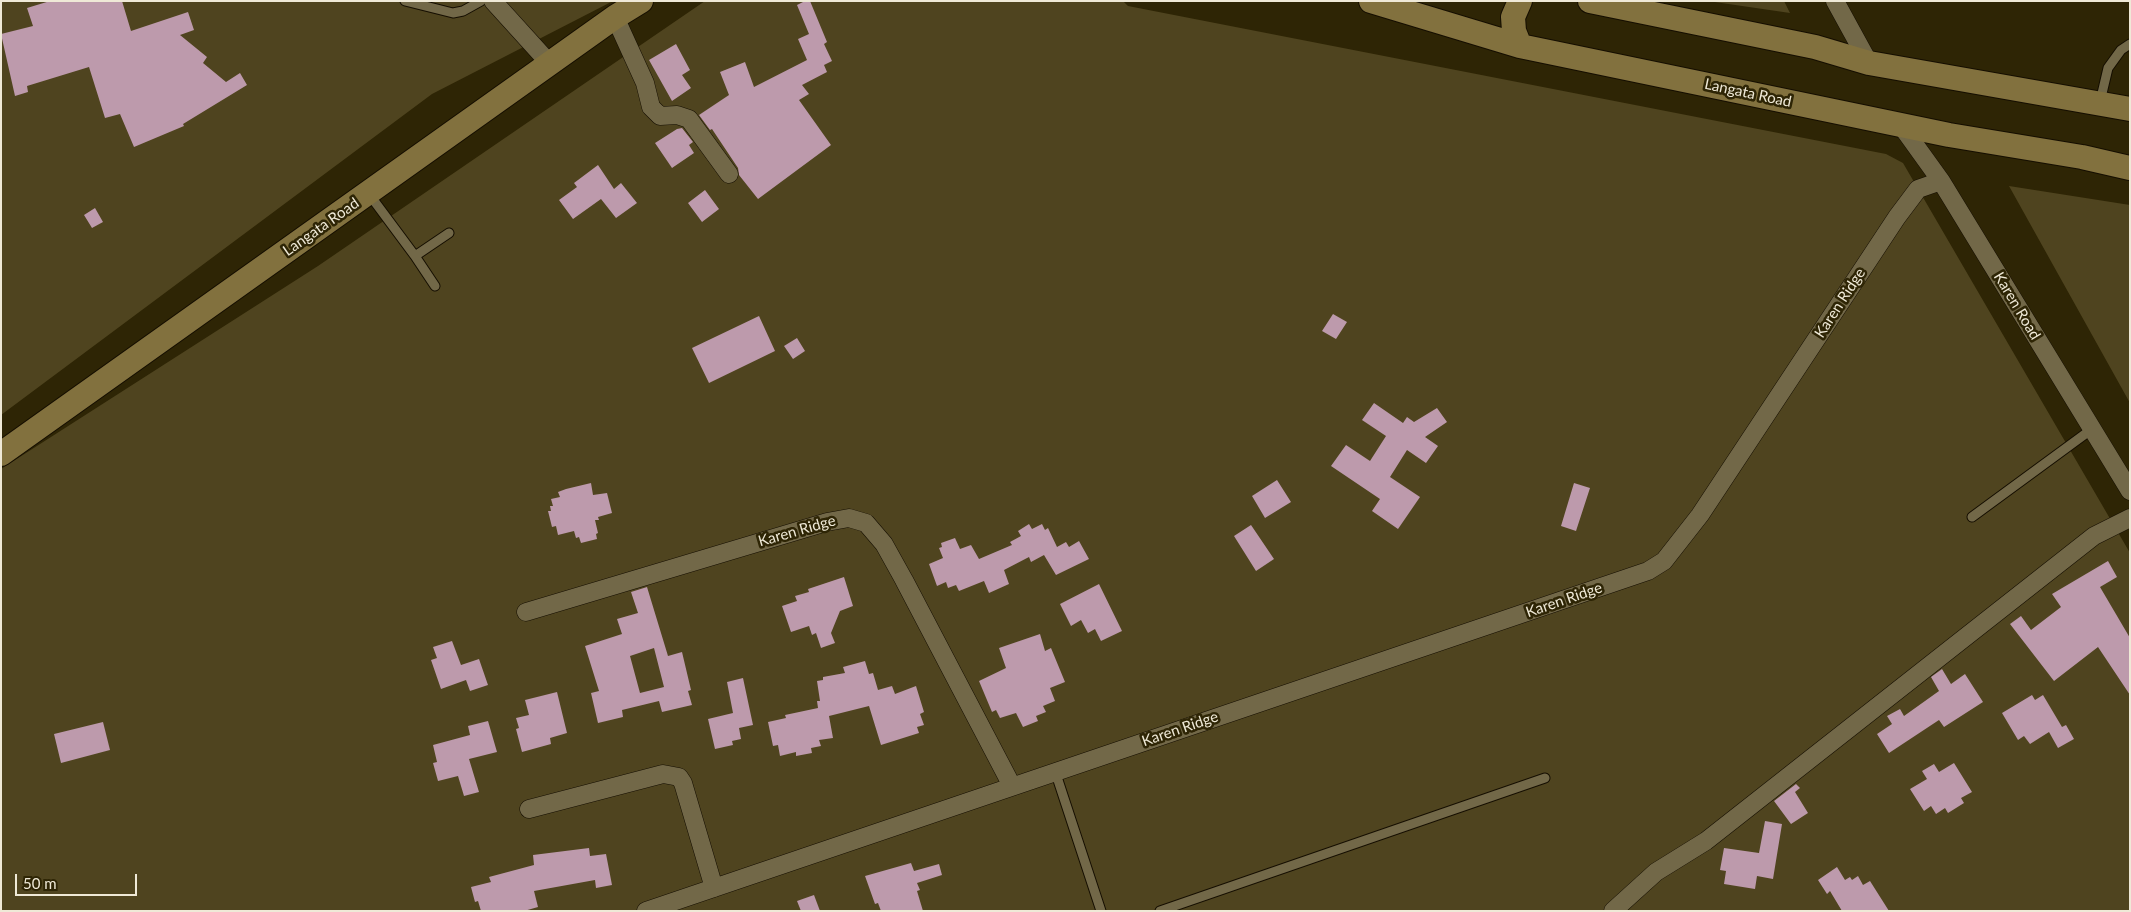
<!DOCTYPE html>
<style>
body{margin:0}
#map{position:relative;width:2131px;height:912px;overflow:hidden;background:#2e2505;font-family:Lato,sans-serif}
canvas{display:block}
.frame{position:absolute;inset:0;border:2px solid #efe9d7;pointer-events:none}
.scale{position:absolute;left:15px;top:874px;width:122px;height:22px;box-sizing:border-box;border:2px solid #efe9d7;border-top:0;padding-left:6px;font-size:15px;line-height:18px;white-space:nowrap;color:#efe9d7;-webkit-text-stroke:4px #2e2505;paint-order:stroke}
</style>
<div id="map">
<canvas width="2131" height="912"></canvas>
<div class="frame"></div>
<div class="scale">50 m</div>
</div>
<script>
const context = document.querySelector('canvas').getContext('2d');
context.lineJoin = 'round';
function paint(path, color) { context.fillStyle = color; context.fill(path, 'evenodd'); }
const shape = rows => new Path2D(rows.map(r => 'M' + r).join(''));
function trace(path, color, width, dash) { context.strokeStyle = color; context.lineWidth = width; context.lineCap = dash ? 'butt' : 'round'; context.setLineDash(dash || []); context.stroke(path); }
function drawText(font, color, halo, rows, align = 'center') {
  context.font = font + ' Lato,sans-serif'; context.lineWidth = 5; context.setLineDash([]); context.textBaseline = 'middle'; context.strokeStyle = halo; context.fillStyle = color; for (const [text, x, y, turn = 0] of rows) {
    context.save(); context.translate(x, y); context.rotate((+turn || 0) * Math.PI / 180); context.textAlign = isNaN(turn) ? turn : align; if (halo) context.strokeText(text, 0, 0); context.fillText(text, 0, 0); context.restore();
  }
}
paint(shape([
 [1,1,613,1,432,94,1,415],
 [705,1,1123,1,1128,6,1886,154,1903,163,2130,553,2130,911,1,911,1,469,318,266],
 [1708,1,1784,1,1790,13],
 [2009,186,2130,205,2130,403]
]), '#4f441f');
paint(shape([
 [50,1,122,1,131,31,188,12,194,30,180,35,207,57,203,63,226,82,240,73,247,85,183,124,184,126,134,147,120,114,105,118,89,67,27,86,28,92,15,96,1,34,33,26,27,8],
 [805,1,810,1,827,42,824,44,832,61,824,65,827,72,802,85,809,94,799,100,831,145,758,199,739,175,738,168,712,129,710,130,699,115,729,95,720,72,745,62,754,87,807,60,798,39,809,34,797,5],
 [676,44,690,70,682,75,691,88,672,101,649,60],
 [682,128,693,142,689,145,694,153,672,168,655,143,677,129],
 [598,165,614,189,621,183,637,203,616,218,601,199,573,219,559,200,577,187,574,183],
 [705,190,719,209,702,222,688,203],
 [95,208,103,222,92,228,84,215],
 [1333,314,1347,322,1336,339,1322,331],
 [759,316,775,351,709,383,692,348],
 [797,338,805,351,793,359,784,346],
 [1374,403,1403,423,1407,417,1414,422,1437,408,1447,422,1425,437,1438,446,1426,463,1407,450,1390,477,1420,497,1398,529,1372,511,1380,499,1331,466,1346,445,1370,461,1386,436,1362,420],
 [1277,480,1291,502,1265,518,1252,496],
 [591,483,593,495,607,493,612,513,598,517,599,520,595,520,598,533,596,534,597,539,581,543,579,537,576,538,574,531,558,535,556,526,552,527,548,511,551,511,550,506,553,506,551,499,560,497,558,492,566,489],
 [1574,483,1590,488,1576,531,1561,526],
 [1029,524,1032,529,1042,524,1045,530,1048,528,1057,547,1066,542,1069,547,1079,541,1089,559,1056,575,1044,555,1031,562,1029,557,1004,570,1009,584,989,593,984,581,959,591,956,585,948,588,946,582,937,586,929,564,943,558,939,548,942,547,941,543,955,538,960,549,971,545,979,559,1012,545,1010,542,1021,536,1018,531],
 [1251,525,1274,559,1256,571,1234,536],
 [2108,561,2117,577,2100,587,2130,638,2130,695,2098,647,2054,681,2010,624,2021,616,2031,630,2061,607,2052,594],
 [844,577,853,606,840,611,831,633,835,643,821,648,816,633,812,635,809,626,791,632,782,606,797,601,795,596,809,592,808,589],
 [1099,584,1122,631,1101,641,1095,629,1088,633,1081,620,1071,626,1060,604],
 [647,587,668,656,682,652,691,690,688,691,692,705,662,712,659,701,622,710,623,717,598,723,591,693,599,691,585,646,622,634,617,619,638,613,631,592],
 [654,648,664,687,640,693,630,656],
 [1040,634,1045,651,1051,648,1065,682,1050,688,1055,701,1043,706,1046,712,1036,716,1038,721,1023,727,1016,713,1000,718,996,710,992,712,979,681,1006,668,999,648],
 [452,641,461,665,479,659,488,685,470,691,466,680,441,689,431,660,437,658,433,647],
 [865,661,869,674,873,673,878,690,892,686,895,694,916,686,924,712,920,714,924,725,917,727,919,733,881,745,869,706,829,716,833,738,819,740,821,746,811,748,812,753,796,756,796,752,780,756,778,745,773,746,768,722,786,718,785,715,818,708,817,701,820,701,817,681,823,680,823,677,845,673,843,667],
 [1942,669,1951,684,1965,674,1983,702,1944,727,1939,720,1889,753,1877,734,1892,724,1887,716,1900,709,1904,716,1939,691,1931,677],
 [743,678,753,725,739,728,741,739,732,741,733,745,715,749,708,719,733,713,727,682],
 [557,692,567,733,550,738,551,744,522,752,516,729,519,728,516,718,529,715,525,700],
 [2032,695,2035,700,2043,695,2062,727,2066,725,2074,739,2058,748,2049,732,2030,744,2024,736,2018,740,2002,713],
 [488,721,497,752,469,759,479,792,464,796,458,776,438,781,433,763,437,762,433,745,470,735,468,726],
 [103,722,110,750,61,763,54,734],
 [1954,763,1972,792,1961,798,1964,803,1948,813,1945,808,1936,814,1931,806,1924,811,1910,789,1927,779,1922,771,1934,764,1939,772],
 [1796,784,1800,788,1795,792,1808,813,1791,824,1774,801],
 [1765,821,1782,824,1773,879,1757,876,1755,889,1724,884,1726,871,1720,870,1724,848,1759,853],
 [589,848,590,856,606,854,612,885,596,888,595,880,534,891,538,907,524,911,481,911,478,901,475,902,471,887,491,882,489,877,534,865,533,855],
 [911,863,914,871,939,864,942,875,917,883,920,890,917,891,923,911,881,911,878,903,875,904,865,876],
 [1837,867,1845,880,1850,877,1852,880,1858,876,1863,885,1870,881,1889,911,1842,911,1830,891,1827,894,1818,880],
 [814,895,820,911,801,911,797,901]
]), '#bd9aac');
const lane = shape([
 [405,1,453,13,463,11,481,1],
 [2100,102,2108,68,2121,50,2130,44],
 [369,194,415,256],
 [435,286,415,256,449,233],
 [1972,517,2092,429],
 [1055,771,1101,911],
 [1160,911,1545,778]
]);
const street = shape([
 [493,1,551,65],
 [1835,1,1869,63],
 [615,17,645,83,651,107,660,116,677,115,689,119,729,174],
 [1900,124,1941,181,2130,491],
 [526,612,827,522,849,518,866,523,884,544,904,580,1012,786],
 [529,809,663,774,679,777,683,783,714,888],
 [646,911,1648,571,1664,561,1700,515,1897,217,1918,189,1941,181],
 [1613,911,1656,872,1706,841,2094,536,2130,518]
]);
const secondary = shape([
 [1371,1,1520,46,1949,135,2082,157,2130,168],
 [1520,1,1513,17,1514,31,1520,46],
 [1590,1,1815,47,1869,63,2130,109],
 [1,454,615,17,641,1]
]);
trace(lane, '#150e00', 11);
trace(street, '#150e00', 19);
trace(secondary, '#150e00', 26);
trace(lane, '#726848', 9);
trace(street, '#726848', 18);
trace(secondary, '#82713e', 24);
drawText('15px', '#efe9d7', '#2e2505', [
 ["Langata Road",1748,93,12],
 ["Langata Road",321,227,-35],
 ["Karen Ridge",1840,303,-57],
 ["Karen Road",2017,306,59],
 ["Karen Ridge",797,531,-16],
 ["Karen Ridge",1564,600,-19],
 ["Karen Ridge",1180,729,-19]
]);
</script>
